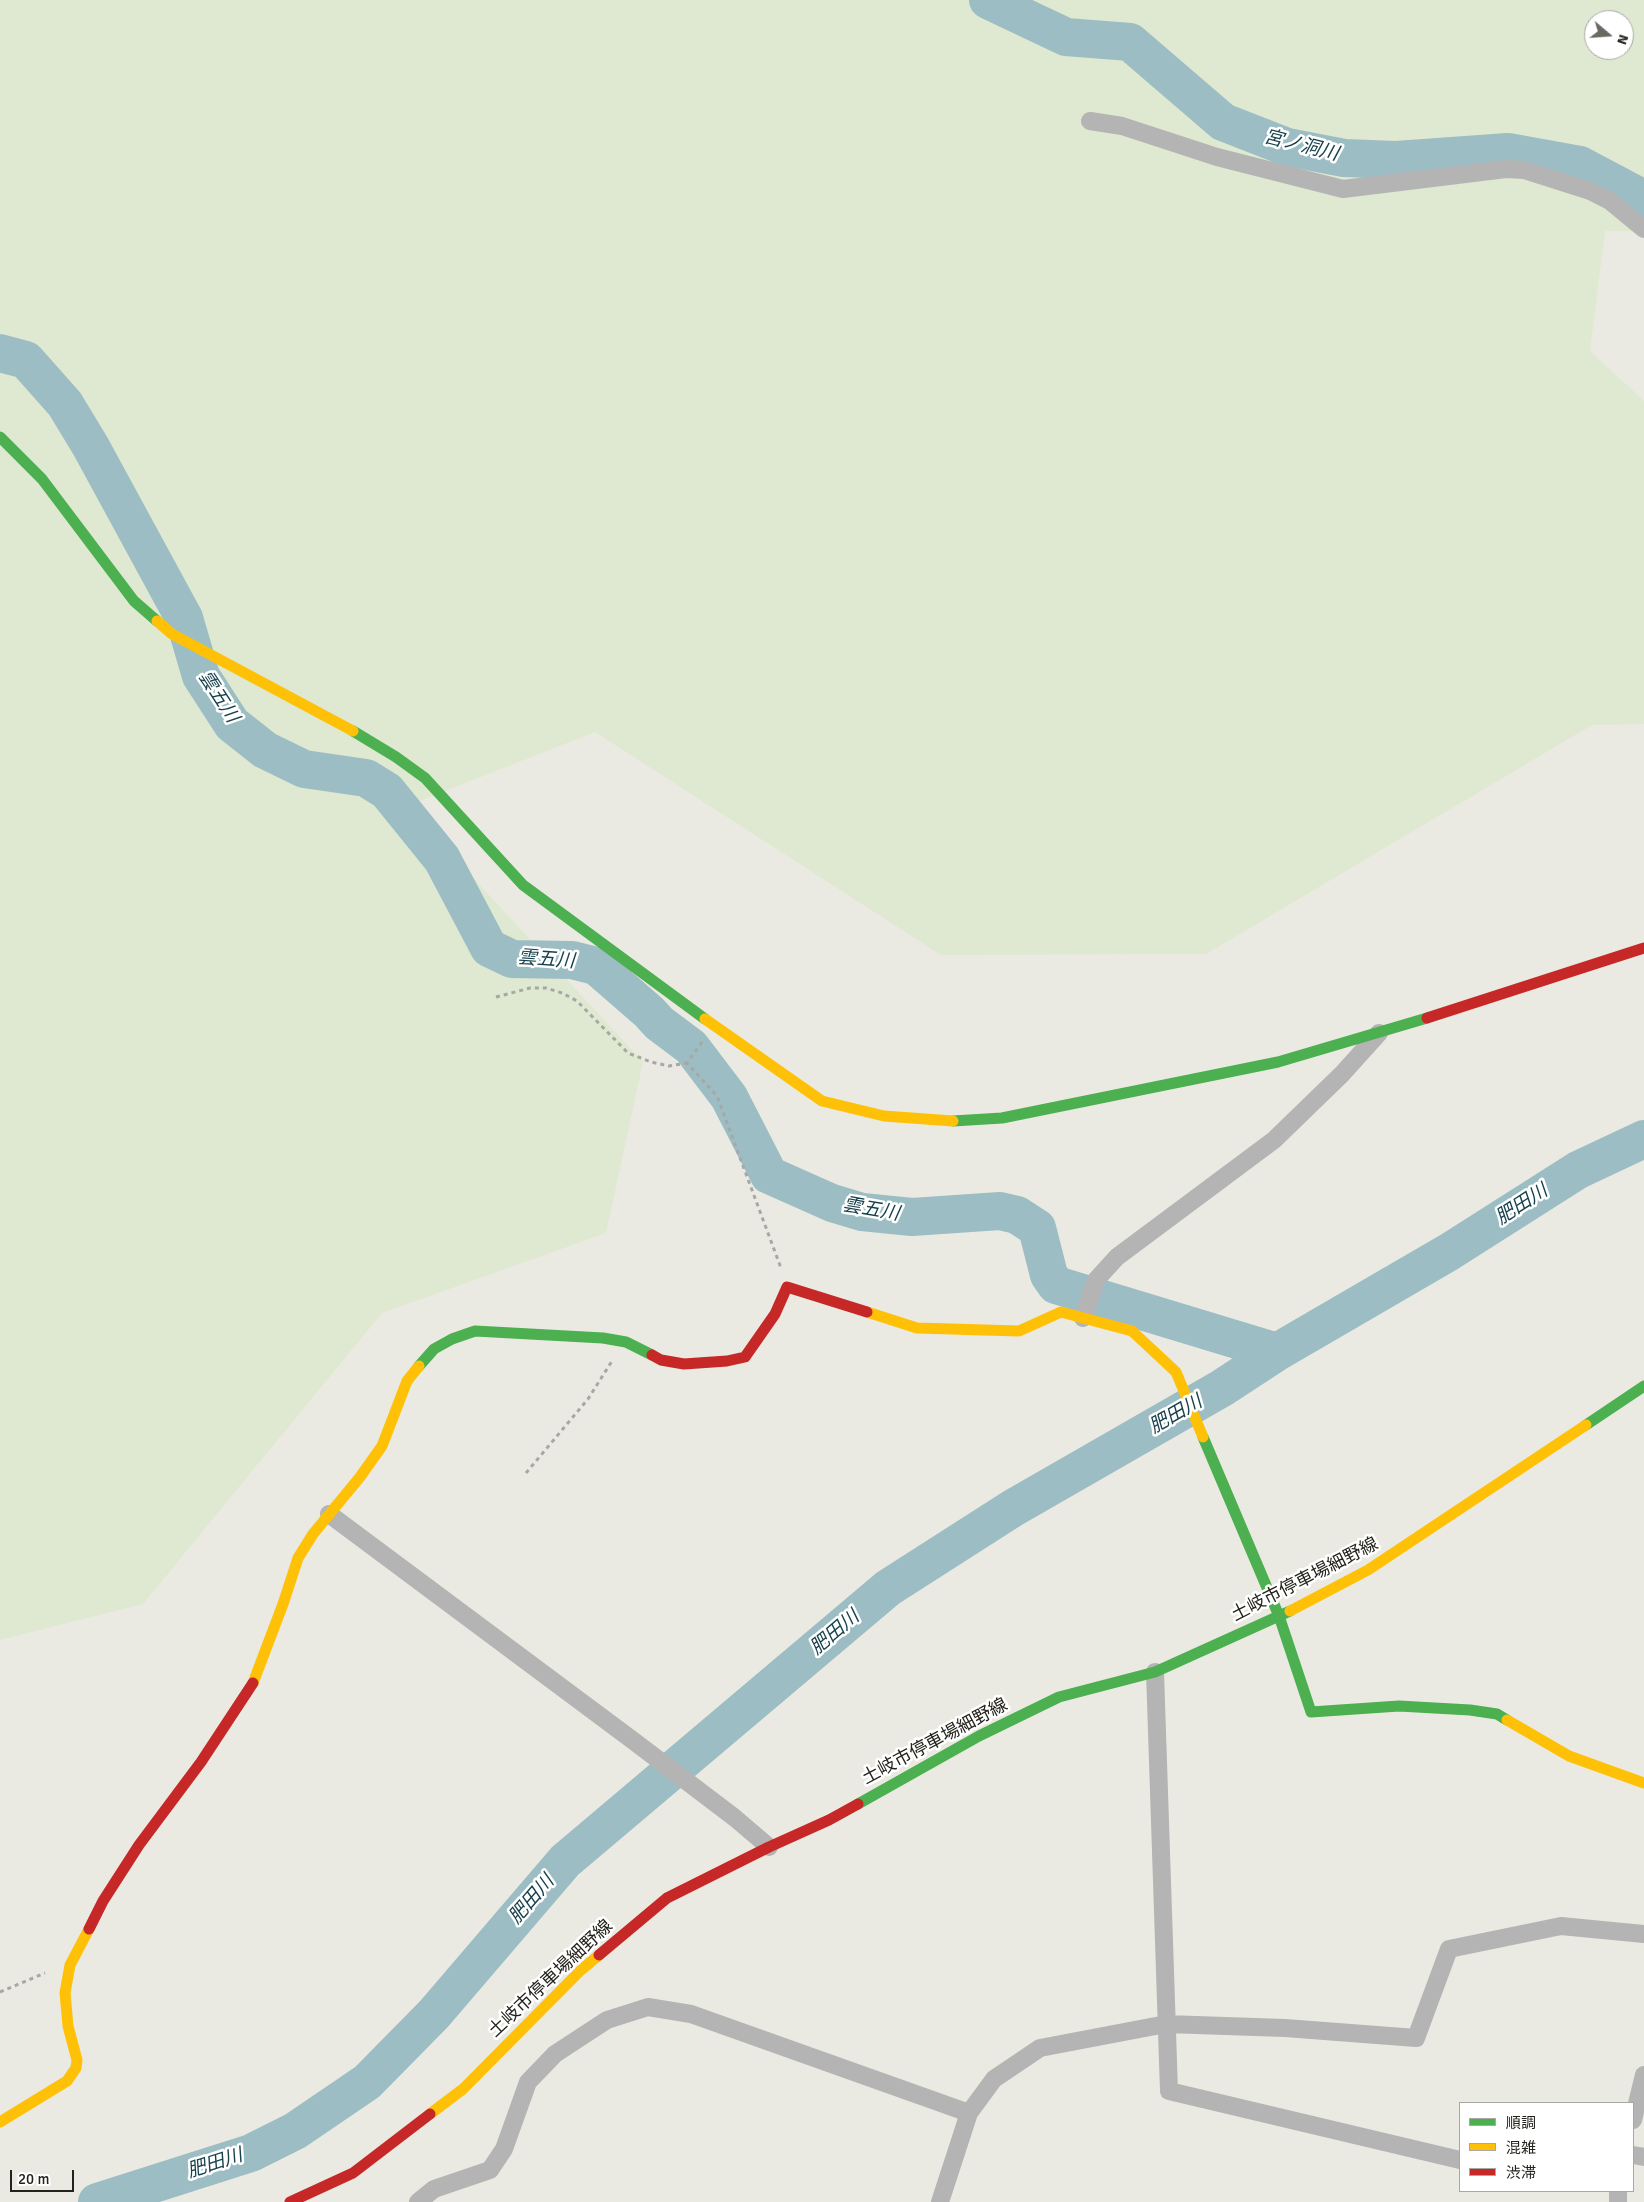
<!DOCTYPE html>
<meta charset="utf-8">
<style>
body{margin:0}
#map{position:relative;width:1644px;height:2202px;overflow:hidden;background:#ebeae2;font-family:Signika,"Noto Sans JP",sans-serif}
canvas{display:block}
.legend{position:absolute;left:1459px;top:2102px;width:175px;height:90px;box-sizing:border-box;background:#fff;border:1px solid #a7a7a4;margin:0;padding:6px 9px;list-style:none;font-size:15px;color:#23221c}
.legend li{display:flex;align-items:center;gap:10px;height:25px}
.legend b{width:25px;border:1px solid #a7a7a4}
.north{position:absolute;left:1584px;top:10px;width:50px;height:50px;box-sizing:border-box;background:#fff;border:1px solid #a7a7a4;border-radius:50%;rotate:108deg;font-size:14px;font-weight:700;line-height:20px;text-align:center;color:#23221c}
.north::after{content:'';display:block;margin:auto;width:18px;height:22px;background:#696861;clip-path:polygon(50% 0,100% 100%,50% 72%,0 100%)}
.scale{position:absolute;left:10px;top:2170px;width:64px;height:22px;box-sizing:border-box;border:2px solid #23221c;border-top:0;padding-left:6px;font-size:15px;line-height:18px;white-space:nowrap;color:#23221c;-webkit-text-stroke:4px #fff;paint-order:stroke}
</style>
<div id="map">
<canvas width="1644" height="2202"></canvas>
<ul class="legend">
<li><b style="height:6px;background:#4caf50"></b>順調</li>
<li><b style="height:6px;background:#ffc107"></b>混雑</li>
<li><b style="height:6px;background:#c62828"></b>渋滞</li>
</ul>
<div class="north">N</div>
<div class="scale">20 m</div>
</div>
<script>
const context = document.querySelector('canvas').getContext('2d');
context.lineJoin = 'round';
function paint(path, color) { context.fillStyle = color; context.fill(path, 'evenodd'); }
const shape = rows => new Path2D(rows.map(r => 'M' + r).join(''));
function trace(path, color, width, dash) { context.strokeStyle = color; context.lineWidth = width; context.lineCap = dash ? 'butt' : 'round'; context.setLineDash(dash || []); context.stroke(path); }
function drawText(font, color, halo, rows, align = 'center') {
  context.font = font + ' Signika,"Noto Sans JP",sans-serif'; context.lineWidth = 5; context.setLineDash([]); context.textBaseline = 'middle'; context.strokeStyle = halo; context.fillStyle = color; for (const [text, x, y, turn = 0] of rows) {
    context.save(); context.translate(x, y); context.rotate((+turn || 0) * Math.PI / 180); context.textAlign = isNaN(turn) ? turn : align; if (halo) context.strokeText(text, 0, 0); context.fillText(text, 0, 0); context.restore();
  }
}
paint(shape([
 [0,0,1644,0,1644,231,1605,231,1590,351,1644,401,1644,724,1592,725,1206,954,941,955,595,732,407,806,643,1062,606,1233,382,1313,143,1604,0,1640],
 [1594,20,1624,20,1624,50,1594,50]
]), '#dfe8d0');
trace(shape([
 [988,0,1066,37,1130,42,1223,122,1287,147,1344,158,1396,160,1508,152,1580,165,1644,199],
 [0,353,26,360,65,404,91,447,184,618,201,676,232,724,265,750,304,769,366,778,387,791,442,859,489,948,512,959,572,960,596,966,649,1012,659,1023,691,1047,729,1097,769,1175,832,1203,862,1212,912,1217,1000,1211,1017,1215,1037,1228,1049,1275,1056,1285,1277,1352],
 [97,2202,251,2153,295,2131,367,2082,434,2014,565,1861,888,1588,1013,1508,1222,1388,1277,1352,1449,1252,1578,1170,1644,1139]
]), '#9cbdc4', 38);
trace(shape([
 [496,997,530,988,546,988,562,993,577,1001,628,1053,651,1062,669,1066,687,1063],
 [702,1042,687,1063,717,1096,781,1268],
 [526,1473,588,1399,612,1361],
 [0,1992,45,1973]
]), '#a7a8a6', 3, [4, 4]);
trace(shape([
 [1090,121,1122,126,1217,157,1343,189,1506,169,1524,170,1590,191,1610,201,1644,229],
 [1083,1318,1096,1280,1117,1257,1274,1140,1342,1074,1379,1033],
 [329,1514,635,1742,735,1818,769,1847],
 [1155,1672,1169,2091,1460,2160],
 [1633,2120,1644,2075],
 [1633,2155,1644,2157],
 [1618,2191,1618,2202],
 [418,2202,434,2189,490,2170,504,2149,528,2082,555,2054,607,2020,648,2007,691,2014,969,2113],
 [940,2202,969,2113,994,2079,1040,2048,1166,2024,1285,2028,1416,2038,1449,1949,1561,1926,1644,1934]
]), '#b3b4b3', 18);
trace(shape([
 [0,437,42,479,134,601,157,621],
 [353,731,396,757,425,778,523,885,705,1019],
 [953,1121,1002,1118,1278,1062,1427,1018],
 [419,1366,434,1349,452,1339,475,1331,603,1338,626,1342,652,1355],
 [1586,1425,1644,1386],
 [1203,1437,1279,1616,1311,1712,1399,1706,1470,1710,1497,1714,1507,1720],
 [858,1804,979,1736,1059,1697,1155,1672,1290,1611]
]), '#4caf50', 11);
trace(shape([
 [157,621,172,634,353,731],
 [705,1019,822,1101,884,1116,953,1121],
 [867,1312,917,1328,1019,1331,1061,1312,1132,1331,1176,1372,1203,1437],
 [1290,1611,1368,1570,1586,1425],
 [253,1683,283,1604,298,1558,313,1534,360,1477,382,1446,407,1381,419,1366],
 [1507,1720,1569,1756,1644,1783],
 [430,2114,463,2089,581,1970,599,1955],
 [0,2122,67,2081,76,2068,77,2060,68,2026,65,1993,70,1965,89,1929]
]), '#ffc107', 11);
trace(shape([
 [1427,1018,1644,948],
 [652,1355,661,1360,684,1364,727,1361,745,1357,775,1314,787,1287,867,1312],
 [89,1929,103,1901,139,1845,201,1762,253,1683],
 [599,1955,667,1898,769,1847,829,1820,858,1804],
 [290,2202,353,2173,430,2114]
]), '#c62828', 11);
drawText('18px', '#23221c', '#fff', [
 ["土岐市停車場細野線",1305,1580,-27],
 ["土岐市停車場細野線",935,1742,-28],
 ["土岐市停車場細野線",551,1979,-43]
]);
drawText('italic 19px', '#17424d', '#fff', [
 ["宮ノ洞川",1301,146,14],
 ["雲五川",218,697,57],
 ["雲五川",546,960,4],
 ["肥田川",1522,1205,-33],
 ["雲五川",871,1210,10],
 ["肥田川",1176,1415,-30],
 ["肥田川",835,1633,-40],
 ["肥田川",532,1900,-49],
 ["肥田川",215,2164,-18]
]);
</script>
